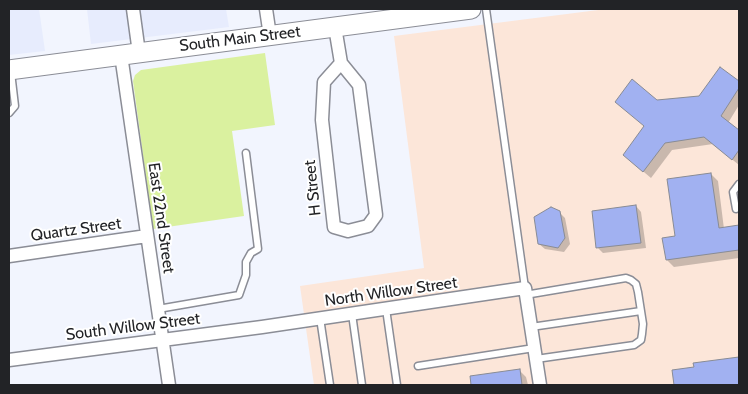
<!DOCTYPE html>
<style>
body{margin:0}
#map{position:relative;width:748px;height:394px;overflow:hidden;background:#f2f5fe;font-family:Cabin,sans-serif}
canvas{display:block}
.frame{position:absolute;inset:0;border:10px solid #222326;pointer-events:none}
</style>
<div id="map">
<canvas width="748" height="394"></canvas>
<div class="frame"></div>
</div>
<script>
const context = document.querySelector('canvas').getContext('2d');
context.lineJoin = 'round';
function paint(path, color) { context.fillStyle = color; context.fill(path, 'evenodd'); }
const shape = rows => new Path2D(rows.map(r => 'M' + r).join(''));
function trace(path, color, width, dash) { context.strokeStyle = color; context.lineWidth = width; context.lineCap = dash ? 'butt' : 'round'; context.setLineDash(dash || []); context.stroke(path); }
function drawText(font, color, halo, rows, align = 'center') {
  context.font = font + ' Cabin,sans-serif'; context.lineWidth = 4; context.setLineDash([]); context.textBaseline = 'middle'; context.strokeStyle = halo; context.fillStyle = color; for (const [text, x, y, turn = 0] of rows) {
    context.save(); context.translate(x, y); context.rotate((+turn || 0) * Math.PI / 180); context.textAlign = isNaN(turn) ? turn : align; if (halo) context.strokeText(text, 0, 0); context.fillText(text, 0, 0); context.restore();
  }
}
paint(shape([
 [9,9,39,9,45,51,9,55],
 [87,9,226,9,229,27,91,44]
]), '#e7ecfd');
paint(shape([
 [606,9,739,9,739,385,314,385,300,286,424,268,394,36]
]), '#fce6d9');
paint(shape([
 [265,53,275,125,232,131,244,216,153,229,133,81,135,75,141,70]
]), '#daf19f');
paint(shape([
 [720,68,739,83,739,105,728,123,739,132,739,165,713,144,672,150,651,178,632,162,645,126,657,102,700,97],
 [711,174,718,181,724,229,739,227,739,258,674,267,667,260,677,237],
 [636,206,641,212,646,248,603,253,598,248],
 [559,212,565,218,570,244,564,252,545,249,539,244],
 [739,358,739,385,675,384,695,368,695,364],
 [519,370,526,377,528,385,472,385,471,377]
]), '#0003');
const building = shape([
 [720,67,739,81,739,88,721,116,739,130,739,150,732,160,704,137,665,143,643,172,623,155,644,126,615,102,632,79,657,100,699,96,720,67],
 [711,173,719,228,739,225,739,250,666,260,662,238,675,236,667,179,711,173],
 [636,205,641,243,596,248,592,211,636,205],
 [551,207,560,211,565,238,558,248,538,244,534,217,551,207],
 [739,357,739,385,674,385,672,370,694,367,693,363,739,357],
 [520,369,522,385,471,385,470,376,520,369]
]);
paint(building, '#a1b1f1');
trace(building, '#898c95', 1);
const service = shape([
 [486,9,525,288],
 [9,113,15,106,11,72],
 [739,184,733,192,736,209,739,208],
 [525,295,626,278,631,280,636,284,638,292,643,324,642,334,641,340,634,345,536,359],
 [158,309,239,295,246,275,246,262,251,253,258,249,246,153],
 [386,309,397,385],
 [352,314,362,385],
 [320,318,330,385],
 [531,327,641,311],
 [418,366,534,348]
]);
const minor = shape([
 [133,9,139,53],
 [266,9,270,36],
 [335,27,341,63,324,82,322,120,334,227,348,231,368,226,376,215,359,85,341,63],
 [121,55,169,385],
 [9,256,147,236],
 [9,360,262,327,525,288,540,385]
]);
const primary = shape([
 [9,70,471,9]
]);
trace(service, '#8b8d96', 9);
trace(minor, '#8b8d96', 15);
trace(primary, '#8b8d96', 21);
trace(service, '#fff', 6);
trace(minor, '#fff', 12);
trace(primary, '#fff', 19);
drawText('16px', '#222326', '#fff', [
 ["South Main Street",240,39,-7],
 ["H Street",313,188,-96],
 ["East 22nd Street",161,218,82],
 ["Quartz Street",76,230,-8],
 ["North Willow Street",391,292,-8],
 ["South Willow Street",133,327,-7]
]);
</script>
